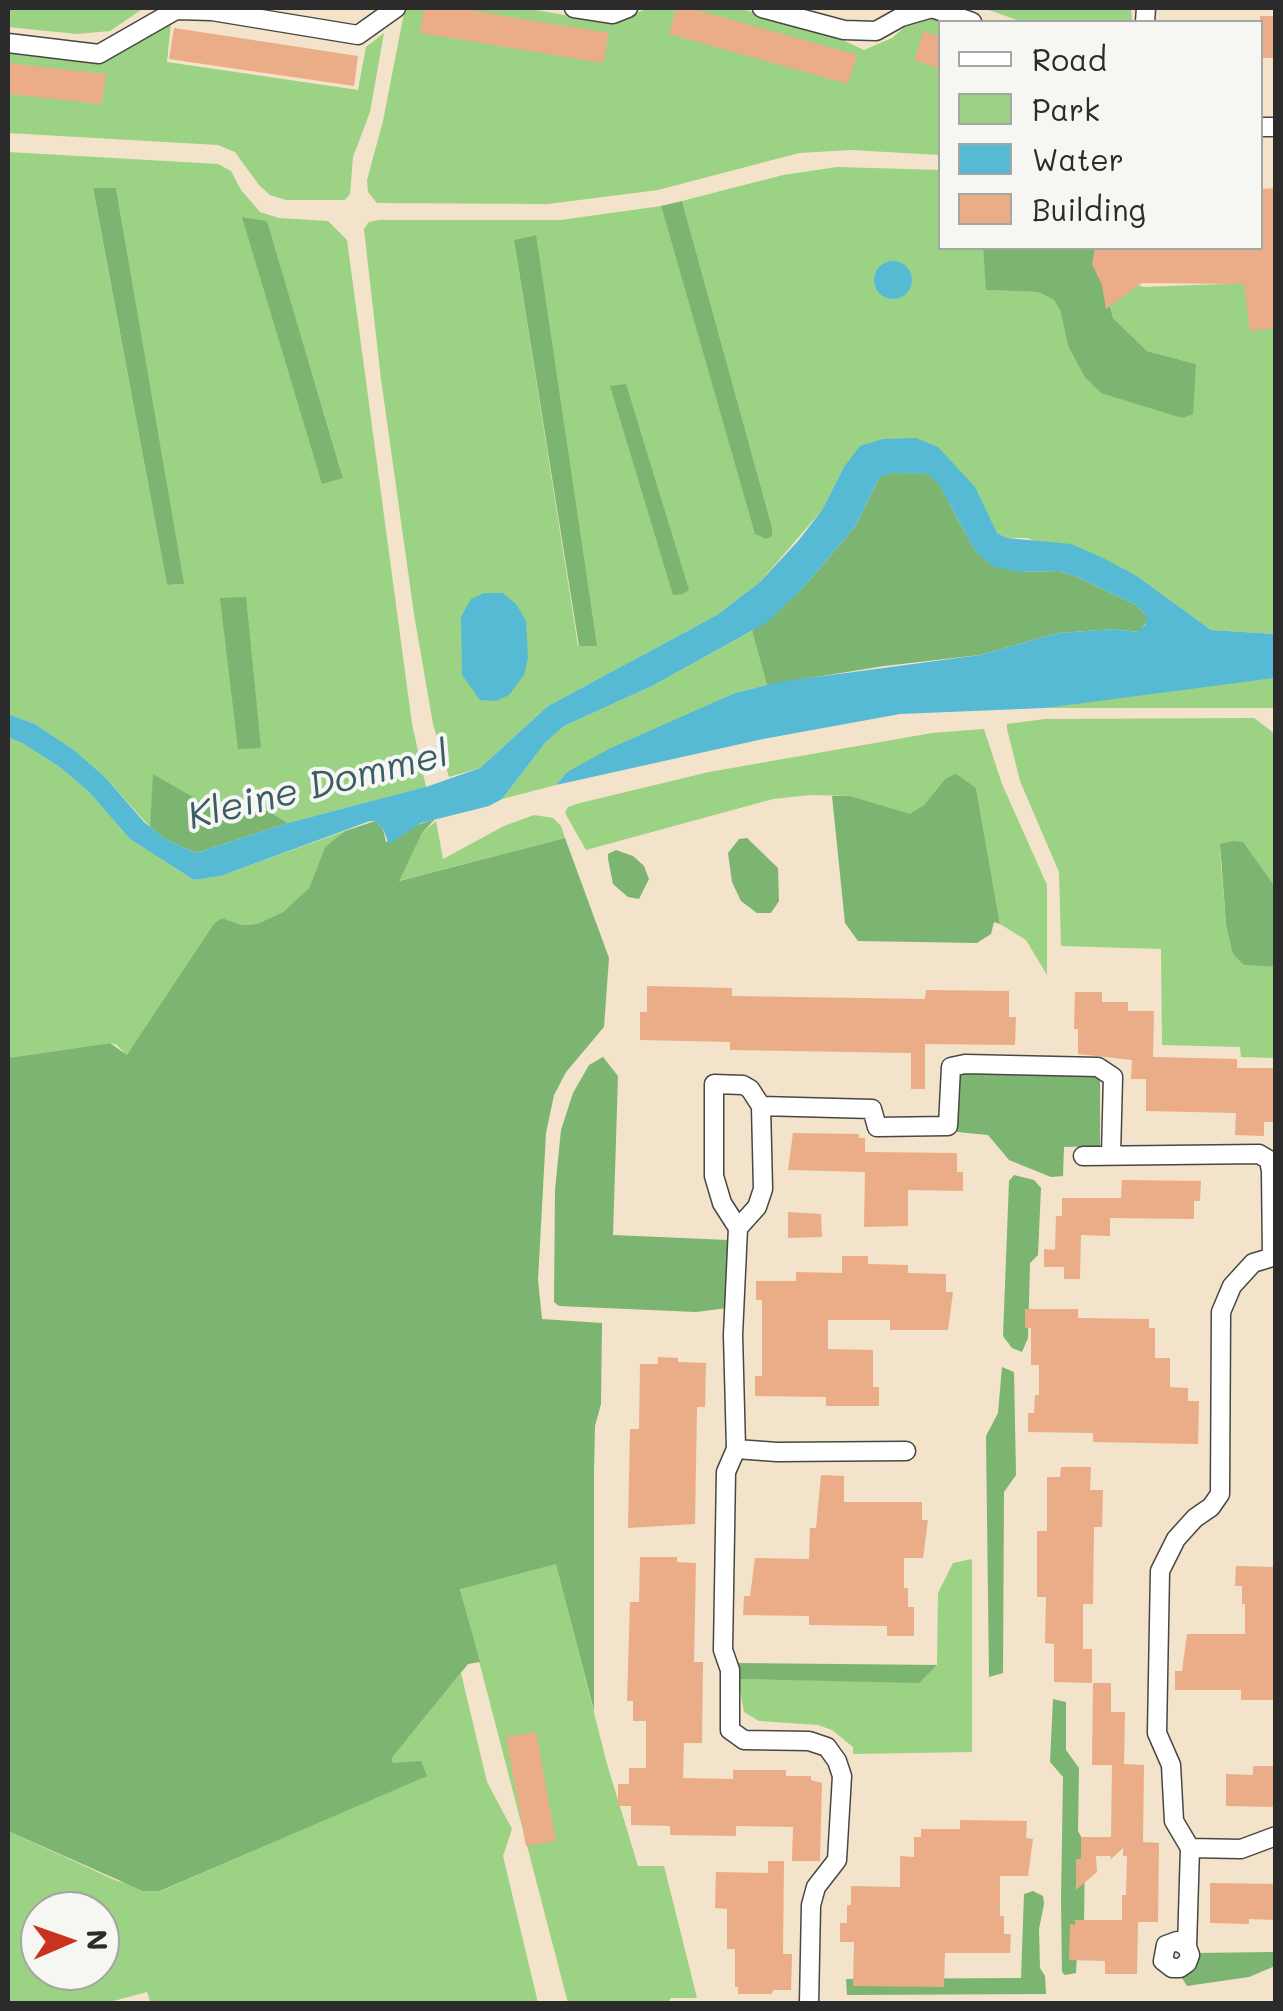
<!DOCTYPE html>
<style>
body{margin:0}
#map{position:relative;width:1283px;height:2011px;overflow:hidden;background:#f2e3ca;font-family:Mali,sans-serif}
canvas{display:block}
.frame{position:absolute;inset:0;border:10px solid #2b2b2b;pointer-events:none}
.legend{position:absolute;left:938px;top:20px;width:325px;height:230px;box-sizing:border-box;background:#f6f6f2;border:2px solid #a5a5a2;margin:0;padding:12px 18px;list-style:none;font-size:30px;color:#2b2b2b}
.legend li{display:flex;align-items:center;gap:20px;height:50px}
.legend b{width:50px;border:2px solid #a5a5a2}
.north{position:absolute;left:20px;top:1891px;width:100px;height:100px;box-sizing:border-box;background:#f6f6f2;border:2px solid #a5a5a2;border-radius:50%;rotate:88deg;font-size:28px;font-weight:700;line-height:40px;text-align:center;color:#2b2b2b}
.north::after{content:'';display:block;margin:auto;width:35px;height:45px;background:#c8321e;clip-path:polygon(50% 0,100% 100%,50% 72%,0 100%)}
</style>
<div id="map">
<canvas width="1283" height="2011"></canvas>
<div class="frame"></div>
<ul class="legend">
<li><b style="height:12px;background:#fff"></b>Road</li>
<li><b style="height:28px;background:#9bd283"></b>Park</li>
<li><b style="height:28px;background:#57bad5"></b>Water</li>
<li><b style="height:28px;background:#eaad87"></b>Building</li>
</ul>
<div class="north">N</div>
</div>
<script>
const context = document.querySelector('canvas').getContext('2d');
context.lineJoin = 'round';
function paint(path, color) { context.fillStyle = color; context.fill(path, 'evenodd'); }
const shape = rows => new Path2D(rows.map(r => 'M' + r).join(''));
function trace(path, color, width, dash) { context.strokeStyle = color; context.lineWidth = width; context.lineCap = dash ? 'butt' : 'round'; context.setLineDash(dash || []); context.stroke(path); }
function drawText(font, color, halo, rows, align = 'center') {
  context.font = font + ' Mali,sans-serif'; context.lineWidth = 8; context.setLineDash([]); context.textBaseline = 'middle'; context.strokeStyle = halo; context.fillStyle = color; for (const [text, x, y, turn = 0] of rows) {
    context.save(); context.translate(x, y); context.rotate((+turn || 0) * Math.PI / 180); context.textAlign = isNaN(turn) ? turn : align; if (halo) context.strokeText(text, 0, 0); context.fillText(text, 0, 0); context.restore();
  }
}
paint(shape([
 [8,8,144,8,110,31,77,34,8,27],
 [405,8,524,8,611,23,649,8,738,8,834,36,864,50,892,38,920,14,955,22,941,22,940,155,851,150,799,153,658,190,548,204,377,203,368,192,367,180,383,121],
 [983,8,1131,8,1132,22,1023,22],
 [171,22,167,62,358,90,366,47,384,33,370,112,353,157,350,194,345,200,286,200,270,195,259,185,235,152,218,145,8,133,8,50,106,60],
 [8,152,218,164,231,171,241,190,260,212,279,218,328,221,347,240,412,724,426,787,288,823,268,811,212,808,154,775,150,827,105,777,74,750,35,724,8,714],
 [116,188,183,583,183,584,167,585,93,189],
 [244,217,267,222,343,477],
 [837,167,940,170,941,248,983,248,987,290,1038,292,1054,300,1060,310,1068,346,1084,376,1182,418,1196,364,1147,351,1113,318,1102,275,1144,287,1275,282,1275,634,1211,630,1137,576,1027,538,1007,538,997,533,988,517,844,467,822,510,760,582,717,615,548,706,480,768,449,777,433,724,414,614,381,379,364,229,369,222,379,220,561,220,661,206,755,533,760,537,772,527,682,201,783,175],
 [535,235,596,646,578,646,514,240],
 [752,631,767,685,735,693,567,772,556,785,502,799,545,743,564,726,652,686],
 [1275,678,1275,708,1045,708,1079,701],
 [1254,718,1275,734,1275,887,1232,841,1220,844,1221,864,1226,924,1244,965,1275,967,1275,1058,1241,1057,1240,1047,1162,1045,1161,949,1061,946,1059,872,1020,781,1007,729,1007,724,1045,719],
 [984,729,1002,784,1047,885,1047,975,1026,940,1000,924,976,788,945,779,924,805,910,815,850,796,810,795,773,799,586,850,565,813,568,807,580,803,709,772,932,733],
 [8,737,24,744,61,768,89,792,130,839,194,880,221,876,345,831,325,847,309,888,283,912,257,924,242,925,222,918,127,1056,117,1045,110,1043,8,1058],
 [534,815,553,818,561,826,565,838,398,881,422,833,436,821,443,859,504,826],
 [972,1559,972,1752,853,1754,853,1747,832,1730,818,1725,759,1721,744,1712,738,1679,919,1682,937,1665,938,1593,953,1563],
 [556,1563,607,1764,638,1866,664,1866,697,1998,671,1998,667,2004,568,2003,460,1588],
 [461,1673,487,1782,512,1829,503,1856,538,2003,151,2004,147,1992,106,2003,8,2004,8,1831,117,1881,161,1891,294,1833,393,1763,392,1758],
 [40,1911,100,1911,100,1971,40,1971]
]), '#9bd283');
paint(shape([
 [93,188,116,188,184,584,167,585],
 [682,201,772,527,772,536,766,539,755,534,661,206],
 [242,217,267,221,343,478,322,484],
 [536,235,597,646,579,646,514,240],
 [983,248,1101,248,1102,275,1113,318,1147,351,1196,364,1193,414,1182,418,1101,393,1084,376,1068,346,1060,310,1054,300,1038,292,986,290],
 [626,384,689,590,683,594,673,595,610,386],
 [891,473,928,474,939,484,975,551,1019,572,1059,571,1077,577,1136,605,1146,615,1146,623,1138,632,1115,629,1058,633,980,655,884,666,767,685,752,631,800,591,855,527,879,478],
 [246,597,261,748,238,749,220,598],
 [153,774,212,808,268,811,288,823,196,853,167,840,150,827],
 [956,774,976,788,1000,924,994,922,991,934,977,943,858,941,845,923,832,796,850,796,910,814,924,805,945,779],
 [435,819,422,833,399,881,565,838,609,958,604,1027,566,1072,554,1095,546,1133,538,1280,542,1319,602,1323,601,1404,595,1426,594,1470,594,1711,556,1564,460,1589,480,1662,468,1664,392,1758,393,1763,421,1761,427,1776,160,1891,143,1891,8,1831,8,1058,110,1043,127,1055,214,924,222,918,242,925,257,924,283,912,309,888,325,847,345,831,375,821,383,829,386,842,414,826],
 [747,838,778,868,779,901,771,913,757,913,741,901,732,882,728,853,739,839],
 [1232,841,1243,842,1275,887,1275,967,1244,965,1233,954,1226,924,1220,844],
 [616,850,633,856,644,866,649,879,639,899,628,897,613,884,608,859,608,854],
 [603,1057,618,1076,613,1235,728,1240,728,1308,696,1312,559,1306,554,1302,555,1190,561,1130,573,1093,589,1065],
 [965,1072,1095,1074,1100,1080,1100,1146,1064,1147,1063,1176,1051,1177,1009,1160,988,1135,957,1132,958,1078],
 [1014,1175,1034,1180,1041,1188,1038,1255,1030,1263,1028,1338,1022,1352,1012,1348,1003,1336,1009,1181],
 [1002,1367,1014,1372,1016,1475,1004,1492,1003,1673,989,1677,986,1436,998,1413],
 [736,1663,937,1665,919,1683,738,1679],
 [1053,1699,1066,1702,1066,1750,1079,1768,1078,1831,1085,1844,1084,1927,1078,1936,1076,1973,1065,1975,1062,1972,1061,1900,1063,1777,1050,1762],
 [1033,1891,1043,1896,1044,1904,1039,1929,1040,1968,1045,1976,1046,1994,847,1995,846,1979,1021,1978,1024,1894],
 [1275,1937,1275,1966,1249,1977,1187,1986,1180,1975,1193,1969,1197,1953,1273,1952]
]), '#7cb471');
paint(shape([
 '874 280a19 19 0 1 1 38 0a19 19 0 1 1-38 0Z',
 [883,439,916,438,938,447,975,487,997,533,1007,538,1071,544,1101,557,1137,576,1211,630,1275,634,1275,678,1045,708,900,714,763,739,556,785,567,772,611,748,735,693,779,682,980,655,1058,633,1115,629,1137,632,1146,624,1146,615,1136,605,1077,577,1059,571,1019,572,992,566,975,551,939,484,928,474,891,473,879,478,855,527,800,591,766,623,652,686,564,726,545,743,502,799,489,806,421,823,389,844,383,829,375,821,370,821,221,876,194,880,130,839,89,792,61,768,24,744,8,737,8,714,35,724,74,750,105,777,145,823,167,840,196,853,288,823,429,786,480,768,548,706,717,615,760,582,799,540,822,510,844,467,860,446],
 [484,593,503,593,516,604,526,621,528,658,524,675,509,695,496,701,480,700,462,675,461,617,471,599]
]), '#57bad5');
paint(shape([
 [424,8,456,8,609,33,603,63,420,33],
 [676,8,689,8,857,55,848,84,669,34],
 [1260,16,1276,16,1276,58,1260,58],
 [174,28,358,56,354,86,169,59],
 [924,31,940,37,940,69,914,60],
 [8,63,106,74,102,104,8,94],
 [1276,188,1276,328,1250,331,1244,284,1142,283,1106,309,1102,285,1092,264,1095,248,1260,248,1260,189],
 [647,986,732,988,732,996,925,999,926,990,1009,991,1009,1017,1016,1017,1015,1045,925,1044,925,1089,911,1089,911,1053,730,1050,730,1042,640,1040,640,1012,647,1012],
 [1075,992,1102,992,1102,1002,1128,1002,1128,1011,1154,1011,1153,1057,1237,1059,1237,1068,1276,1068,1276,1122,1264,1122,1264,1136,1235,1135,1236,1113,1146,1111,1146,1079,1131,1079,1132,1060,1078,1054,1078,1029,1074,1029],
 [793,1133,859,1134,859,1138,865,1138,865,1152,957,1153,957,1172,963,1172,963,1191,908,1190,908,1226,864,1227,865,1172,788,1170],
 [1122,1180,1201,1181,1200,1201,1194,1201,1194,1219,1110,1218,1110,1236,1081,1235,1080,1279,1064,1279,1064,1267,1044,1267,1044,1249,1055,1250,1056,1216,1062,1216,1062,1198,1121,1198],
 [788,1212,821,1214,822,1237,788,1238],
 [842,1256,868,1256,868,1264,908,1265,908,1273,946,1274,946,1292,953,1292,948,1330,890,1330,890,1320,828,1320,828,1349,873,1350,873,1387,879,1387,879,1406,826,1406,826,1397,755,1396,755,1376,762,1376,762,1300,756,1300,756,1281,796,1281,796,1272,842,1273],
 [1025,1309,1078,1309,1078,1318,1149,1319,1149,1328,1155,1328,1155,1358,1170,1358,1170,1387,1188,1388,1188,1401,1199,1401,1198,1444,1093,1442,1093,1433,1028,1432,1028,1413,1034,1413,1035,1395,1039,1395,1039,1365,1031,1365,1031,1328,1025,1328],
 [658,1357,678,1358,678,1362,706,1363,705,1407,697,1407,695,1524,628,1528,630,1429,639,1429,640,1364,658,1364],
 [1061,1467,1091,1467,1090,1490,1103,1490,1102,1527,1094,1527,1093,1604,1083,1604,1083,1649,1092,1649,1092,1683,1054,1682,1054,1644,1045,1643,1046,1597,1037,1597,1037,1531,1047,1531,1047,1477,1060,1477],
 [821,1475,844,1476,844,1502,922,1502,922,1520,928,1520,923,1558,904,1558,904,1588,908,1588,908,1607,914,1607,914,1636,887,1636,887,1626,809,1625,809,1616,743,1615,744,1596,750,1596,755,1558,809,1559,810,1528,816,1528],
 [640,1557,677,1557,677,1562,696,1563,694,1662,703,1662,702,1743,684,1743,683,1778,733,1779,733,1770,786,1770,786,1776,811,1776,811,1780,822,1783,820,1861,792,1861,793,1827,736,1826,736,1836,670,1835,670,1826,631,1825,631,1806,618,1806,618,1784,629,1784,629,1768,646,1768,646,1721,633,1721,633,1701,627,1701,630,1602,639,1602],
 [1236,1566,1276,1567,1276,1700,1241,1700,1241,1690,1175,1690,1175,1671,1182,1671,1187,1634,1245,1634,1245,1604,1242,1604,1242,1586,1235,1586],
 [1093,1683,1111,1683,1111,1712,1125,1712,1124,1764,1144,1765,1143,1842,1159,1843,1158,1922,1138,1922,1137,1974,1105,1974,1105,1961,1069,1960,1070,1924,1075,1925,1075,1920,1122,1920,1122,1895,1126,1895,1127,1856,1123,1856,1123,1848,1110,1860,1111,1856,1096,1856,1097,1872,1076,1890,1076,1859,1081,1859,1081,1837,1111,1837,1112,1765,1092,1765],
 [536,1732,556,1841,526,1846,506,1737],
 [1253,1766,1276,1766,1276,1807,1226,1806,1226,1774,1253,1775],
 [960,1820,1027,1821,1026,1838,1033,1839,1028,1876,1000,1876,1000,1916,1004,1916,1004,1934,1011,1934,1010,1953,945,1953,944,1987,853,1986,854,1942,840,1942,840,1923,847,1923,847,1905,851,1905,851,1886,900,1887,900,1856,914,1857,914,1837,921,1837,921,1829,960,1829],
 [768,1861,784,1861,783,1954,792,1954,791,1990,773,1990,772,1994,738,1994,738,1987,735,1987,735,1949,727,1949,727,1909,715,1908,716,1872,768,1873],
 [1210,1883,1276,1884,1276,1920,1249,1919,1249,1924,1210,1923]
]), '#eaad87');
const minor = shape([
 [574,8,613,14,628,8],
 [762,8,844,30,876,31,901,17,932,8],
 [932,8,972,22],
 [1145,22,1146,8],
 [8,43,99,54,176,10,212,11,358,35,396,8],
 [1260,127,1276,127],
 [1083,1156,1259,1154,1269,1160,1271,1171,1272,1256],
 [738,1228,722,1203,714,1176,714,1084,743,1085,750,1089,761,1106],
 [736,1449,777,1452,906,1451],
 [1190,1848,1241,1849,1276,1836],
 [1187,1947,1177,1941,1166,1945,1163,1961,1172,1968,1180,1968,1187,1963,1190,1955,1187,1947,1190,1848,1174,1821,1171,1765,1157,1733,1160,1571,1176,1539,1195,1518,1211,1507,1220,1494,1221,1312,1232,1286,1253,1263,1276,1256],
 [809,2004,811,1905,816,1887,837,1860,842,1776,837,1761,827,1747,809,1741,744,1740,730,1730,730,1670,723,1650,726,1472,736,1449,733,1335,738,1228,757,1207,763,1189,761,1106,872,1109,877,1127,948,1126,951,1067,965,1064,1098,1067,1113,1077,1111,1155]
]);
trace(minor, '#494743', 21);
trace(minor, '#fff', 18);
drawText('italic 38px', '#3a5d66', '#f6f6f2', [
 ["Kleine Dommel",318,786,-14]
]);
</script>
